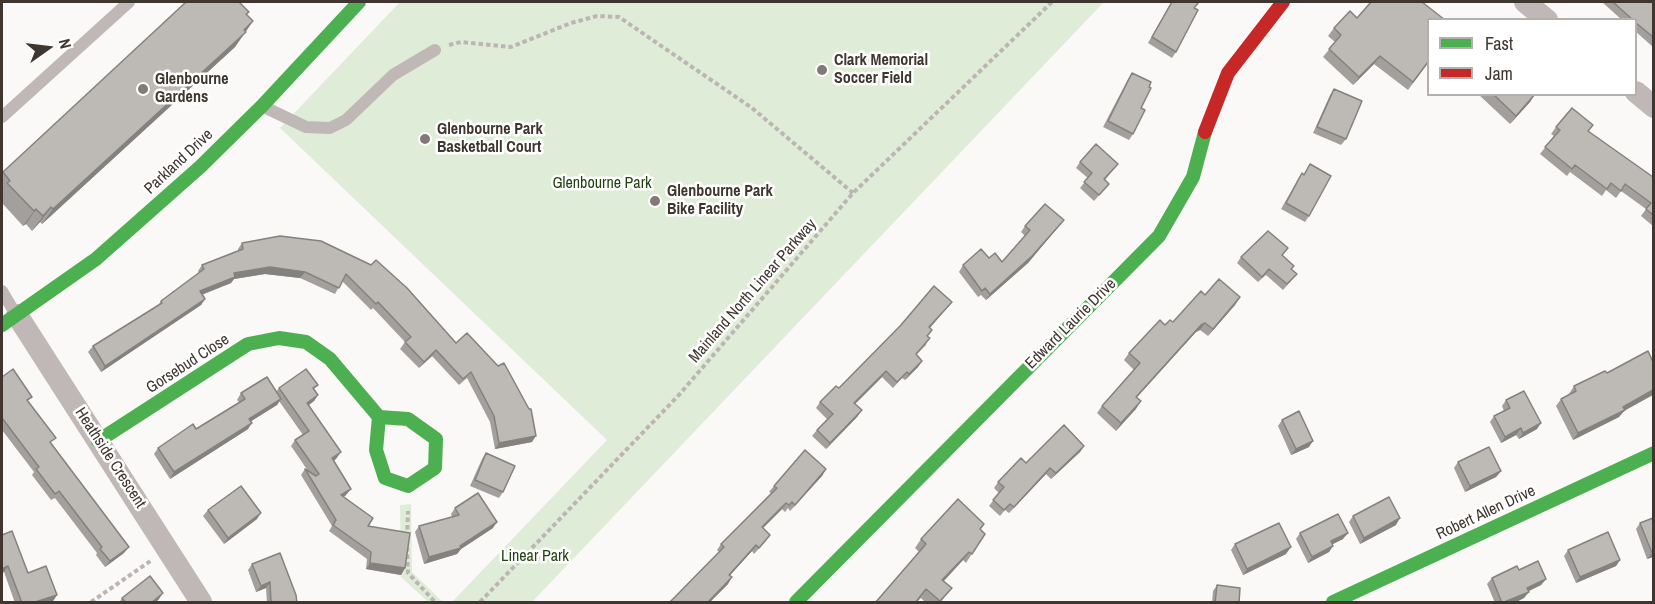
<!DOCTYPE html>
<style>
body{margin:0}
#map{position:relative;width:1655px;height:604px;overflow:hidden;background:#fbf9f7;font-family:"Archivo Narrow",sans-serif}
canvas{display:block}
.frame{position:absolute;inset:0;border:3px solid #403630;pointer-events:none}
.legend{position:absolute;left:1427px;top:18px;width:210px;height:78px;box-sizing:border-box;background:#fff;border:2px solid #b3afac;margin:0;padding:8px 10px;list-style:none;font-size:18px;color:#403630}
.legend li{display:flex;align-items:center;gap:12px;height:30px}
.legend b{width:30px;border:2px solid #b3afac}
.north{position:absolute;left:18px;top:18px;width:60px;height:60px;-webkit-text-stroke:4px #fff;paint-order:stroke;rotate:76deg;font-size:16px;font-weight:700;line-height:24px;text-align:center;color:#403630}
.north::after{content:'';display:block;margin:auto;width:21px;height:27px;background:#403630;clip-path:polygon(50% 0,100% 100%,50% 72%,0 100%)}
</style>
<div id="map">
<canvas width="1655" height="604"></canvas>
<div class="frame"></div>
<ul class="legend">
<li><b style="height:8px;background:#4caf50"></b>Fast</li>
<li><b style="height:8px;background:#c62828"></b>Jam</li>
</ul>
<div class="north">N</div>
</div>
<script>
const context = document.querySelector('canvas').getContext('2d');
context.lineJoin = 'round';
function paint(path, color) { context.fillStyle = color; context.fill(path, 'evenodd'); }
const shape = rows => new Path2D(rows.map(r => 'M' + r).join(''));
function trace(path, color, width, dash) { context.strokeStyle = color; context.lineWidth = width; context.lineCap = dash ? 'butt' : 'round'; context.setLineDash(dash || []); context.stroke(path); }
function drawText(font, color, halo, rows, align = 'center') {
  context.font = font + ' "Archivo Narrow",sans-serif'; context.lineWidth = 5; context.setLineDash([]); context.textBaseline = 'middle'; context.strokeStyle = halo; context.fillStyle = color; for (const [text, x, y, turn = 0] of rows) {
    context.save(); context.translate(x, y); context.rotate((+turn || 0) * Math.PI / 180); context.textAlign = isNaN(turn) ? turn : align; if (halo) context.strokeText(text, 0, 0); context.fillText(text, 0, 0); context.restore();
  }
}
paint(shape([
 [400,2,1104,2,532,602,452,602,607,440,280,128],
 [411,504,412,572,443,602,428,602,401,577,400,505]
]), '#dfecd8');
trace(shape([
 [449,45,461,42,511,47,571,23,597,16,619,17,752,108,853,193],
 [407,537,408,511],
 [407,547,408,573,435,602],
 [91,602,152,560],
 [480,602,678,396,853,193,1052,2]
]), '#bbb6b3', 4, [4.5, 3]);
trace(shape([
 [264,107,306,127,330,128,346,120,393,75,435,50],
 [2,117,129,2],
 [2,291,15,313]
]), '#c0b8b6', 12);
trace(shape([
 [1525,2,1547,20],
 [1636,92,1654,107],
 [17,315,201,602]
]), '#c0b8b6', 22);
trace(shape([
 [2,325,96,259,200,167,262,106,359,2],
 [98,441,248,344,279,338,306,342,330,359,379,417,408,419,436,439,435,468,408,486,385,478,376,450,379,417],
 [796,602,1159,236,1193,177,1205,132],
 [1333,602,1654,453]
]), '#4caf50', 14);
trace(shape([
 [1205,132,1228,73,1283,2]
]), '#c62828', 14);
paint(shape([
 [1171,2,1199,2,1194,8,1176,52,1172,58,1148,43],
 [1602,2,1653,2,1653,47,1635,31,1635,20,1622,20],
 [249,12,247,15,253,21,235,47,42,224,40,222,32,231,26,224,23,226,2,203,2,174,3,172],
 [1357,18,1428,63,1408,90,1374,64,1353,85,1323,57,1335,42,1328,36,1334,28],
 [1132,73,1149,87,1133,134,1129,140,1103,127,1128,79],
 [1334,89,1346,139,1341,145,1313,133,1330,95],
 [1478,94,1535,94,1530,102,1510,124],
 [1593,125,1588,131,1653,177,1653,226,1641,216,1646,209,1621,191,1616,198,1606,190,1602,196,1570,172,1567,176,1540,154,1554,136,1551,134,1556,127],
 [1080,162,1118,164,1105,180,1109,184,1094,201,1080,188,1088,178,1076,168],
 [1310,164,1309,216,1305,222,1281,209,1298,179,1302,173,1304,174],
 [1064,220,1028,263,986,300,981,295,978,297,959,272,963,265,989,258,1002,262,1025,236,1021,232,1025,226],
 [242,243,371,265,376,260,532,442,495,449,490,422,467,378,459,385,432,356,419,368,400,349,405,342,373,308,371,310,342,281,335,294,300,278,265,274,234,279,231,283,202,295,205,299,201,305,101,372,88,352,93,346,157,307,161,301,199,273,198,271,202,265,238,251,238,249],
 [1283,256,1291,269,1297,274,1283,290,1266,275,1258,282,1237,263,1241,257],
 [1205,295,1240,297,1235,305,1208,336,1200,330,1196,332,1136,397,1141,401,1116,431,1097,413,1102,406,1134,370,1124,360,1129,353,1165,325,1173,322],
 [952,302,930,328,926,345,916,355,922,361,918,367,905,380,902,378,893,388,882,377,855,404,862,410,857,417,826,449,812,436,817,430,827,419,816,408,820,402],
 [2,377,28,402,52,444,124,553,105,567,96,555,97,553,55,498,51,500,32,475,34,472,2,430],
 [318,385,314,389,318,395,314,401,309,405,336,459,334,460,346,495,344,497,368,526,405,568,401,575,366,569,367,559,329,531,332,526,301,475,305,469,308,471,291,446,295,440,303,435,279,401,277,405,251,421,248,429,170,479,154,454,158,448,196,429,239,402,237,400,241,393,276,392,279,388],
 [1574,386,1624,411,1619,417,1573,440,1556,406,1561,399,1569,395,1569,394],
 [1506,400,1537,429,1519,439,1516,435,1501,443,1490,422,1494,416,1504,411,1502,406],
 [1282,420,1309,447,1291,455,1278,426],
 [1084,446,1080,452,1051,479,1046,474,1009,513,1005,510,1000,516,989,506,999,493,994,488,998,482,1026,463],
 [486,453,503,492,499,498,470,486,482,459],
 [1458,462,1501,471,1496,477,1465,492,1454,468],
 [826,469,822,476,790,511,788,508,785,512,782,509,763,528,766,541,754,554,752,551,730,575,728,584,709,603,669,603,719,552,717,550,721,544,771,493,769,492,774,486],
 [455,508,493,528,461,549,457,554,424,564,415,532,419,526,452,517,451,514],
 [208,510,257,519,224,544,203,516],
 [1353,516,1396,525,1360,544,1349,522],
 [1640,523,1653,557,1647,559,1636,529],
 [984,524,980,530,985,534,966,563,963,560,944,581,952,588,940,603,926,603,921,598,916,603,875,603,919,552,915,548,921,539],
 [1300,533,1343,539,1333,544,1333,546,1329,552,1308,563,1296,539],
 [2,535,28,573,57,595,53,601,48,603,15,603,4,572,2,573],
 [1235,544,1286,554,1243,575,1231,550],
 [1568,550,1620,560,1616,566,1576,583,1564,556],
 [252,564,297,603,267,603,266,588,256,592,248,570],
 [1519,570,1546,579,1541,585,1528,591,1524,598,1514,603,1495,603,1487,584,1492,578],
 [1217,585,1239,603,1212,603,1213,591],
 [122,598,159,599,155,603,119,603]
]), '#a39f9c');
paint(shape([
 [253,21,235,47,42,224,53,209],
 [1380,56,1374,64,1353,85,1359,77],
 [1535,94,1530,102,1510,124,1516,116],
 [51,207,40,222,32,231,43,216],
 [36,209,26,224,23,226,34,211],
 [1064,220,1028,263,986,300,990,294],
 [270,267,305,272,300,278,265,274,234,279,231,283,195,297,200,291,234,273],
 [1240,297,1235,305,1208,336,1213,329],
 [205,299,201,305,101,372,105,366],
 [952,302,947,308,925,333,929,327],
 [1205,323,1200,330,1196,332,1131,404,1136,397,1201,325],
 [436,350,432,356,419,368,424,362],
 [922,361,918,367,905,380,909,374],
 [886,371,882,377,850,409,854,403],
 [1653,390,1653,395,1624,411,1619,417,1573,440,1578,433,1623,407],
 [318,395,314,401,303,409,307,403],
 [281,399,277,405,245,425,249,419],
 [1141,401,1136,409,1116,431,1121,423],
 [862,410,857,417,826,449,830,443],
 [252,423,248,429,170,479,174,472],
 [1541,423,1537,429,1519,439,1523,433],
 [1521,428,1516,435,1501,443,1505,437],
 [536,436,532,442,495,449,499,443],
 [1313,441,1309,447,1291,455,1296,449],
 [1084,446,1080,452,1051,479,1056,473],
 [341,452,336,459,328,464,332,458],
 [1050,468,1046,474,1009,513,1014,507],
 [826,469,822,476,790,511,795,505],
 [1501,471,1496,477,1465,492,1470,486],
 [351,489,346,495,337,501,341,495],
 [786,503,782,509,758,533,762,527],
 [261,513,257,519,224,544,228,538],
 [1400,518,1396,525,1360,544,1364,538],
 [497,522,493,528,461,549,457,554,424,564,429,557,460,546],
 [1348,533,1343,539,1327,547,1331,541],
 [756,545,752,551,725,581,729,575],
 [1333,546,1329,552,1308,563,1312,557],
 [129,547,124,553,105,567,110,561],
 [1291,547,1286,554,1243,575,1247,569],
 [969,552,963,560,937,588,942,580],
 [1653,552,1653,557,1647,559,1652,553],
 [1620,560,1616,566,1576,583,1580,577],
 [370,563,405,568,401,575,366,569],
 [8,566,4,572,2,573,2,569],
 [732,577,728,584,709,603,707,603],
 [1546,579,1541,585,1523,594,1527,588],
 [270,582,266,588,256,592,261,586],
 [1529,592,1524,598,1514,603,1504,603],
 [163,593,159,599,155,603,151,603],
 [57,595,53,601,48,603,32,603]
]), '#84827f');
const building = shape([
 [186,2,239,2,249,12,246,14,253,21,244,30,246,32,53,209,51,207,43,216,36,209,34,211,7,183,10,181,3,172,186,2],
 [1172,2,1199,2,1194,8,1198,10,1176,52,1152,37,1172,2],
 [1371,2,1422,2,1445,20,1428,20,1428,62,1413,82,1380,56,1359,77,1329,49,1341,35,1334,28,1350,11,1357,18,1371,2],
 [1613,2,1653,2,1653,37,1635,22,1635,20,1633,20,1613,2],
 [1132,73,1151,82,1149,87,1151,88,1141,108,1145,110,1133,134,1108,121,1132,73],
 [1334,89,1362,101,1346,139,1317,127,1334,89],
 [1493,94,1535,94,1516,116,1493,94],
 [1572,108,1593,125,1588,131,1653,177,1653,215,1646,209,1651,203,1625,184,1621,191,1611,183,1607,189,1575,165,1572,169,1545,147,1560,130,1556,127,1572,108],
 [1096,144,1118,164,1104,179,1109,184,1099,195,1084,182,1092,173,1080,162,1096,144],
 [1310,164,1331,176,1309,216,1286,203,1302,173,1304,175,1310,164],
 [1045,204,1064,220,1032,256,990,294,985,288,982,291,963,265,981,249,989,258,995,253,1002,262,1030,230,1025,226,1045,204],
 [1268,231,1288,248,1282,255,1294,266,1291,269,1297,274,1287,284,1269,269,1262,277,1241,257,1268,231],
 [280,236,321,241,371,265,376,260,407,288,456,343,467,333,498,366,504,363,529,409,531,409,536,436,499,443,494,416,471,372,463,379,436,350,424,362,405,342,411,337,378,302,376,304,346,274,339,288,305,272,270,267,234,273,235,277,200,291,205,299,105,366,93,346,162,303,161,301,204,269,202,265,243,249,242,243,280,236],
 [1219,279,1240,297,1213,329,1205,323,1201,325,1136,397,1141,401,1121,423,1102,406,1140,363,1129,353,1160,320,1165,325,1170,320,1173,322,1201,291,1205,295,1219,279],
 [934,286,952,302,929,327,932,330,927,336,930,338,916,354,922,361,909,374,907,372,897,382,886,371,854,403,862,410,830,443,817,430,833,414,820,402,836,386,839,388,901,325,934,286],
 [1648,351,1653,362,1653,390,1623,407,1625,410,1578,433,1561,399,1576,391,1574,386,1605,371,1607,373,1648,351],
 [13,369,32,397,27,400,56,438,50,442,129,547,110,561,100,549,102,547,59,491,55,494,36,469,39,467,2,418,2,377,13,369],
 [306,369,318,385,313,388,318,395,307,403,341,452,332,458,351,489,341,495,373,518,368,526,410,533,405,568,370,563,371,552,333,525,336,520,305,469,316,476,319,474,295,440,309,431,279,388,306,369],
 [267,377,281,399,249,419,252,423,174,472,158,448,193,424,196,429,245,399,241,393,267,377],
 [1524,391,1541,423,1523,433,1521,428,1505,437,1494,416,1510,408,1506,400,1524,391],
 [1299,411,1313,441,1296,449,1282,420,1299,411],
 [1064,425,1084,446,1056,473,1050,468,1014,507,1010,504,1004,510,993,500,1004,487,998,482,1021,458,1026,463,1064,425],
 [1489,447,1501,471,1470,486,1458,462,1489,447],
 [805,450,826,469,795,505,792,502,789,505,786,503,762,527,770,535,759,548,756,545,729,575,732,577,707,603,669,603,724,547,721,544,777,488,774,486,805,450],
 [486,453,515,466,503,492,475,480,486,453],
 [241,486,261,513,228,538,208,510,241,486],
 [478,493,497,522,460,546,461,548,429,557,419,526,459,515,455,508,478,493],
 [1389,497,1400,518,1364,538,1353,516,1389,497],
 [958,499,984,524,980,529,985,534,972,554,969,552,942,580,952,588,940,601,926,589,915,603,875,603,926,544,921,539,958,499],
 [1338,514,1348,533,1331,541,1333,546,1312,557,1300,533,1338,514],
 [1653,518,1653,552,1652,553,1640,523,1653,518],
 [1279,523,1291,547,1247,569,1235,544,1279,523],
 [12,531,28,573,46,566,57,595,32,603,22,603,8,566,2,569,2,535,12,531],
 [1608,532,1620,560,1580,577,1568,550,1608,532],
 [280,553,296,595,297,603,271,603,270,582,261,586,252,564,280,553],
 [1538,561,1546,579,1527,588,1529,592,1502,603,1492,578,1517,566,1519,570,1538,561],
 [150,576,163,593,151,603,126,603,122,598,150,576],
 [1217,585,1240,588,1239,603,1215,603,1217,585]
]);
paint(building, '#bdb9b5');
trace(building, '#84827f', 1.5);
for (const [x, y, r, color] of [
 [822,70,6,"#817a76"],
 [143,89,6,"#817a76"],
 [425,139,6,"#817a76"],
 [655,201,6,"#817a76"]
]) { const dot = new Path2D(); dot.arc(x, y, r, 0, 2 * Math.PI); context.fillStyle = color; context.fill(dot); trace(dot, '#fff', 2); }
drawText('bold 16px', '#403630', '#fff', [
 ["Clark Memorial",834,61],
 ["Soccer Field",834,79],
 ["Glenbourne",155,80],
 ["Gardens",155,98],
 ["Glenbourne Park",437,130],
 ["Basketball Court",437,148],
 ["Glenbourne Park",667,192],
 ["Bike Facility",667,210]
], 'left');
drawText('16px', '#403630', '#fff', [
 ["Parkland Drive",179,162,-43],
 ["Mainland North Linear Parkway",753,291,-49],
 ["Edward Laurie Drive",1071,324,-45],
 ["Gorsebud Close",188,364,-33],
 ["Heathside Crescent",110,458,57],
 ["Robert Allen Drive",1486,513,-25]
]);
drawText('16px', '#224310', '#fff', [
 ["Glenbourne Park",602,184],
 ["Linear Park",535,557]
]);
</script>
